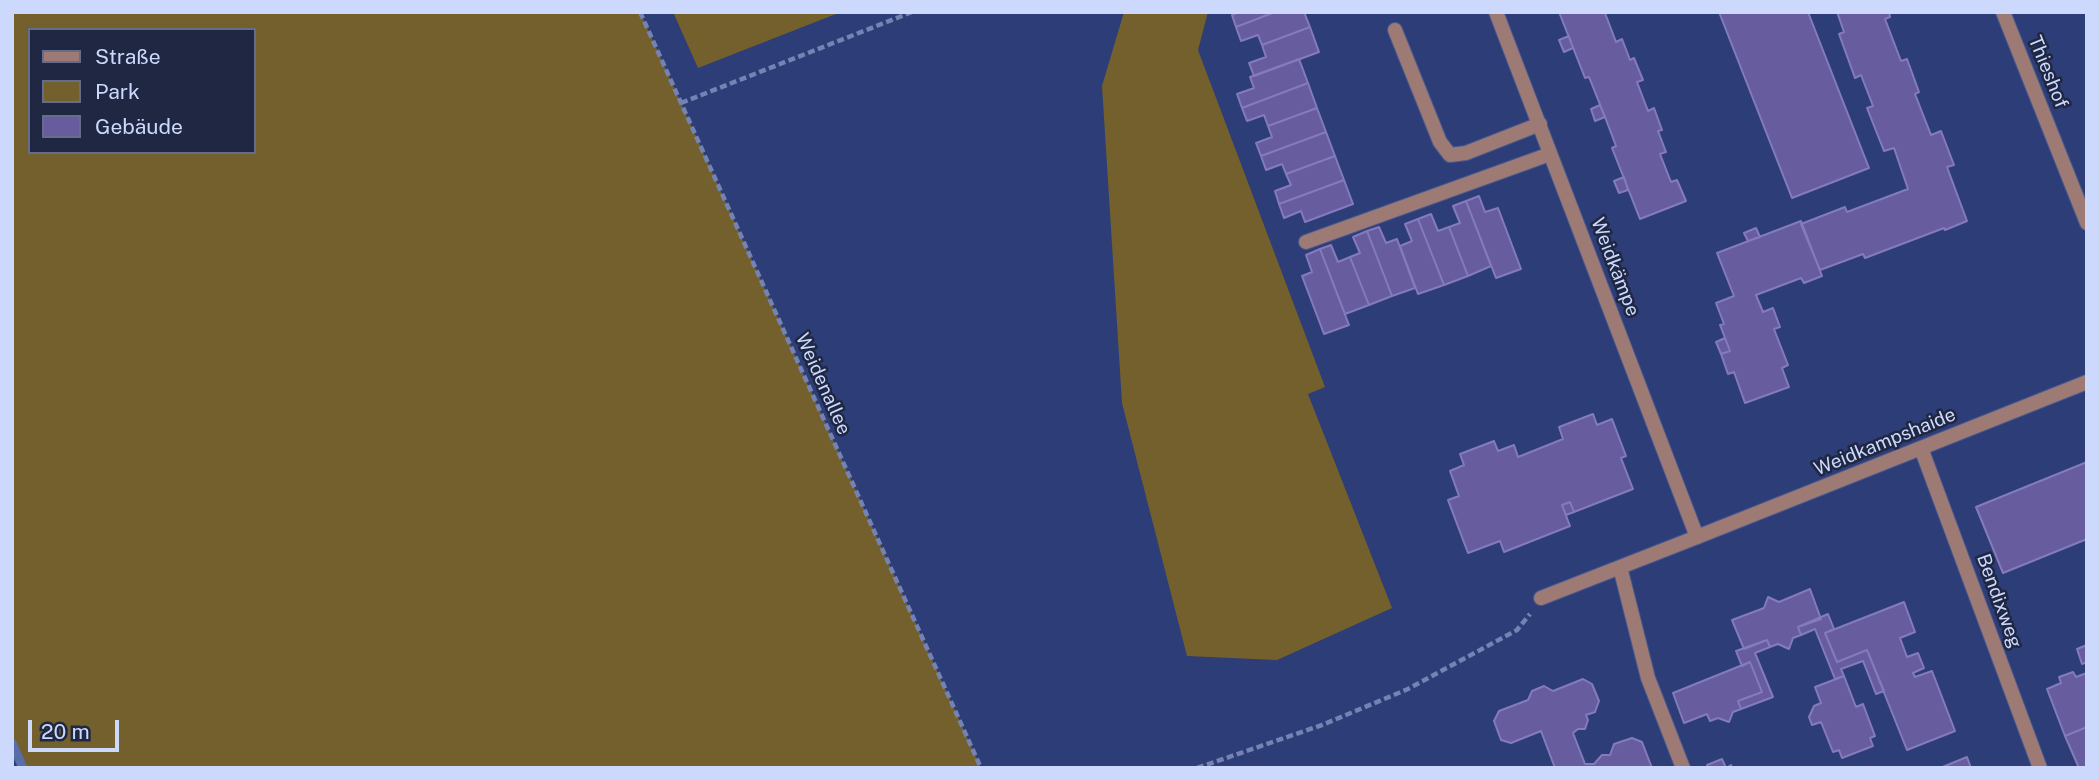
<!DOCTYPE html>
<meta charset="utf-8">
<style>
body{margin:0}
#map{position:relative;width:2099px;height:780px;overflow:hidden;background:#2d3d77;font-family:"Public Sans",sans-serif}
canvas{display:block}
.frame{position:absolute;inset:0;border:14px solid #ccd9fc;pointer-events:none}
.legend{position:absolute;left:28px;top:28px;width:228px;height:126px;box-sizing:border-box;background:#1f2742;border:2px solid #646e8c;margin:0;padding:9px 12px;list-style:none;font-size:21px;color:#ccd9fc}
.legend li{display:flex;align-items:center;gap:14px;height:35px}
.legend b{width:35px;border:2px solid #646e8c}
.scale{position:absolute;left:28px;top:720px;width:91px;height:32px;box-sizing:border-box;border:4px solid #ccd9fc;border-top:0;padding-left:9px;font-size:21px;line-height:24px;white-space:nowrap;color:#ccd9fc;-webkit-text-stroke:5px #1f2742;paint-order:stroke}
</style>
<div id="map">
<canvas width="2099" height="780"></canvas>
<div class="frame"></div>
<ul class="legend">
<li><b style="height:9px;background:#9d7a74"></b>Straße</li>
<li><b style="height:19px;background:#73602c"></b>Park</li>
<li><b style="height:19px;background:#675d9e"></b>Gebäude</li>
</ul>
<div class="scale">20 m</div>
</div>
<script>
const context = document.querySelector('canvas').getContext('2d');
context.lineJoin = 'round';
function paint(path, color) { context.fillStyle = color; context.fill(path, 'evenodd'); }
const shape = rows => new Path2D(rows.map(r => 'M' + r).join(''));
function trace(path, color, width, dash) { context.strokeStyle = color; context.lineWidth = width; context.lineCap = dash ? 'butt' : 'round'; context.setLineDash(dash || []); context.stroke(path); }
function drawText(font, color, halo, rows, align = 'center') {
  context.font = font + ' "Public Sans",sans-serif'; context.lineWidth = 5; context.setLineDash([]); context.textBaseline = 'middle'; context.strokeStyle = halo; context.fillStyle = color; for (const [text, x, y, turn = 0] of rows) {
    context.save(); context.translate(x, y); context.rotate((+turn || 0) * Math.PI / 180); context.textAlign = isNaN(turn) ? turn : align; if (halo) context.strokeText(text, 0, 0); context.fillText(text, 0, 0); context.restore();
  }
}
paint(shape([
 [12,12,640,12,981,768,23,768,12,743],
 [30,30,254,30,254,152,30,152],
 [673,12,841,12,698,68],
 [1124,12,1208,12,1198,50,1325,387,1308,394,1392,608,1277,660,1187,656,1122,403,1102,86]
]), '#73602c');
trace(shape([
 [12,743,23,768]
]), '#596dab', 9);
const building = shape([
 [1239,12,1275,12,1236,27,1232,15,1239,12],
 [1275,12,1304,12,1310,27,1262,45,1258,35,1241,41,1236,27,1275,12],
 [1559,12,1608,12,1605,13,1616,42,1622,39,1630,60,1634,58,1643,80,1637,82,1648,111,1654,108,1662,130,1658,131,1666,152,1660,154,1671,182,1677,180,1686,201,1640,219,1612,148,1616,146,1605,117,1589,77,1585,78,1559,12],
 [1719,12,1808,12,1869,168,1792,198,1719,12],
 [1837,12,1889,12,1890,17,1885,19,1901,61,1907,59,1919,92,1915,94,1931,135,1941,131,1954,165,1947,167,1967,221,1945,230,1944,228,1865,258,1863,254,1820,270,1801,224,1845,207,1847,212,1908,189,1894,148,1884,151,1867,108,1873,106,1861,75,1855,78,1839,34,1844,32,1837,12],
 [1310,27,1319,52,1254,76,1249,63,1266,57,1262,45,1310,27],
 [1569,36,1573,48,1564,52,1559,40,1569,36],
 [1299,59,1308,83,1242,108,1237,94,1254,88,1250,77,1299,59],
 [1308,83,1317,108,1268,126,1264,115,1247,121,1242,108,1308,83],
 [1600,105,1605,117,1595,121,1591,109,1600,105],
 [1317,108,1326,132,1261,156,1256,143,1272,137,1268,126,1317,108],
 [1326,132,1335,156,1286,174,1282,164,1266,170,1261,156,1326,132],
 [1335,156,1344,180,1279,204,1275,191,1291,185,1286,174,1335,156],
 [1624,177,1628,190,1619,193,1614,181,1624,177],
 [1344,180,1353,204,1305,222,1301,211,1284,218,1279,204,1344,180],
 [1479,196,1485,212,1498,208,1521,269,1496,278,1466,201,1479,196],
 [1466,201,1491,266,1468,276,1449,227,1460,223,1453,206,1466,201],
 [1431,214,1438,231,1449,227,1468,276,1444,285,1418,219,1431,214],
 [1418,219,1444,285,1418,294,1400,246,1412,241,1405,224,1418,219],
 [1801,221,1822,276,1804,283,1801,278,1756,295,1763,312,1773,308,1780,327,1774,329,1788,365,1782,368,1789,387,1745,403,1734,372,1728,374,1721,354,1730,351,1720,325,1724,324,1716,303,1734,296,1717,253,1801,221],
 [1379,227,1386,243,1397,239,1415,288,1392,296,1367,231,1379,227],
 [1756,228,1760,237,1748,241,1744,233,1756,228],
 [1367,231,1392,296,1369,305,1350,257,1360,253,1353,237,1367,231],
 [1331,245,1338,262,1350,257,1369,305,1345,314,1320,249,1331,245],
 [1320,249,1349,325,1324,334,1302,276,1312,272,1306,255,1320,249],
 [1725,338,1730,351,1721,354,1716,342,1725,338],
 [1593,414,1597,425,1612,419,1626,456,1621,458,1633,489,1574,512,1570,502,1562,505,1570,526,1504,552,1500,541,1468,553,1448,500,1459,496,1450,471,1464,465,1460,454,1494,441,1498,451,1514,445,1518,457,1563,439,1559,427,1593,414],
 [2087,462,2087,539,2003,573,1976,507,2087,462],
 [1570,502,1574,512,1566,515,1562,505,1570,502],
 [1810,589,1821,619,1798,627,1801,635,1793,638,1789,649,1778,644,1770,647,1767,640,1744,649,1732,620,1764,608,1768,597,1779,602,1810,589],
 [1904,602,1915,632,1900,638,1907,657,1918,653,1924,668,1913,673,1915,677,1932,671,1955,731,1907,750,1867,650,1837,662,1825,633,1904,602],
 [1828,614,1834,629,1825,633,1837,662,1867,650,1884,691,1876,694,1863,661,1841,669,1844,676,1835,679,1815,629,1801,635,1798,627,1828,614],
 [1767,640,1770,647,1755,653,1773,697,1741,709,1738,701,1762,692,1750,662,1742,666,1736,651,1767,640],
 [2087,645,2087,662,2082,664,2077,649,2087,645],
 [1750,662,1762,692,1738,701,1741,709,1733,712,1729,722,1718,718,1710,721,1707,714,1684,723,1673,693,1750,662],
 [2073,672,2076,677,2087,673,2087,727,2065,736,2047,689,2061,683,2059,677,2073,672],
 [1844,676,1856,707,1863,704,1875,736,1870,738,1873,746,1842,758,1839,750,1833,752,1821,722,1812,725,1809,717,1814,706,1821,703,1815,687,1844,676],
 [1583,679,1592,684,1599,701,1595,712,1586,715,1588,720,1585,729,1578,729,1573,733,1585,764,1594,764,1602,755,1610,755,1614,744,1632,738,1642,742,1652,768,1555,768,1541,731,1511,743,1501,740,1494,721,1499,711,1528,700,1532,691,1544,686,1553,691,1583,679],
 [2087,727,2087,768,2079,768,2065,736,2087,727],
 [1967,757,1971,768,1940,768,1967,757],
 [1722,759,1726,768,1731,765,1732,768,1708,768,1707,765,1722,759]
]);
paint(building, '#675d9e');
trace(building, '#847abe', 2);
const service = shape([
 [1395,30,1440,142,1450,155,1466,153,1540,124],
 [1306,242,1550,154],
 [1620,567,1648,678,1683,768],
 [1541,598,1697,537]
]);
const minor = shape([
 [1496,12,1697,537,2087,382],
 [2003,12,2087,223],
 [1921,448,2040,768]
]);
trace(service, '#4a598f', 16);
trace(minor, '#4a598f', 16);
trace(shape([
 [640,12,981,768],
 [681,103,912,12],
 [1197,768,1322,725,1408,689,1517,630,1530,614]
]), '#7483b3', 4.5, [7, 3.5]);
trace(service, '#9d7a74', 14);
trace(minor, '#9d7a74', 14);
drawText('19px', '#ccd9fc', '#1f2742', [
 ["Thieshof",2048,72,68],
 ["Weidkämpe",1615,267,69],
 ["Weidenallee",823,384,66],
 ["Weidkampshaide",1885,442,-22],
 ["Bendixweg",1999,601,70]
]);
</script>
